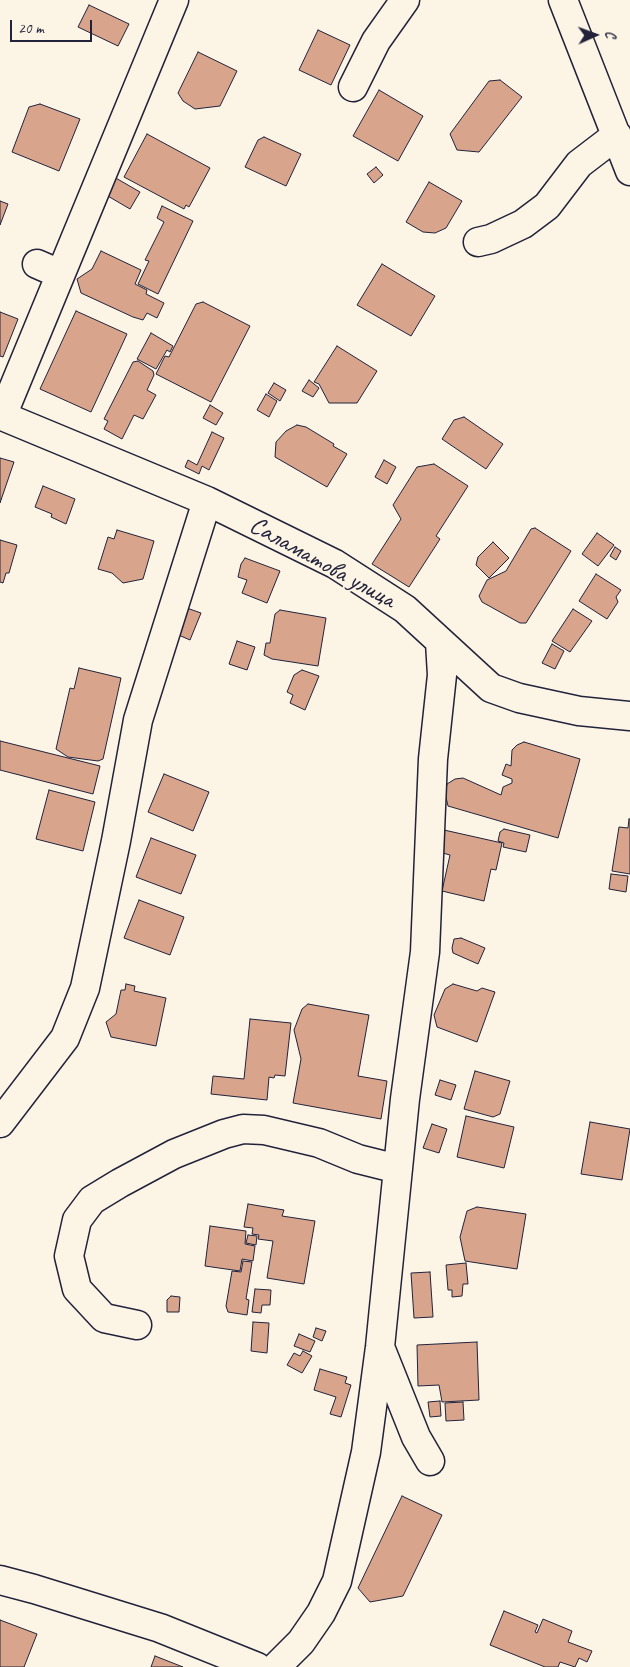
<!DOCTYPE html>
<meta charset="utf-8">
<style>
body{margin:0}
#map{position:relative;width:630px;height:1667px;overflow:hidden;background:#fcf5e5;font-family:Caveat,sans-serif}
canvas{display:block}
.north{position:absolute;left:570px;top:10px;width:50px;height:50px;-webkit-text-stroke:4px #fcf5e5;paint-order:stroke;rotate:88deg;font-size:14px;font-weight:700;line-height:20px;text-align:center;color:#22223b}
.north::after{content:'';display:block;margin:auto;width:18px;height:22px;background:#22223b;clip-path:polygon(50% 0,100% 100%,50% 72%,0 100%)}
.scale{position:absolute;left:10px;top:20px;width:82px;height:22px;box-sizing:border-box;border:2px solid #22223b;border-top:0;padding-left:6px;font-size:15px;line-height:18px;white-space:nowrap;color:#22223b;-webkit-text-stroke:4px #fcf5e5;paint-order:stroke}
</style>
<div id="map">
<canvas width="630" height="1667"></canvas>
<div class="north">С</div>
<div class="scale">20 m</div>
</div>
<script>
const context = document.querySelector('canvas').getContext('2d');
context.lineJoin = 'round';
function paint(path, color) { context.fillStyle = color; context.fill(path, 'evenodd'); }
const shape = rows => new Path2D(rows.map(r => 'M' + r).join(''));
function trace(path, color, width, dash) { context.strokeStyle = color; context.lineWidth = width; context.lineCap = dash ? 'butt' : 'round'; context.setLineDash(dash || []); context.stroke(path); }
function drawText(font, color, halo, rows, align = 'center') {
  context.font = font + ' Caveat,sans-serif'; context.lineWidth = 4; context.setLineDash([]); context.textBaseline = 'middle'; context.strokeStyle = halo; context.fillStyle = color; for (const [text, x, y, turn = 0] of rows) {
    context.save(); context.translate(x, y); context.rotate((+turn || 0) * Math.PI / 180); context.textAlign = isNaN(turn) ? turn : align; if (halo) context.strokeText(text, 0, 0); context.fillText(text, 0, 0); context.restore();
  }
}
const building = shape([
 [89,5,129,24,118,46,78,27,89,5],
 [318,30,350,45,331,85,299,70,318,30],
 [198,52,237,71,220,106,195,109,183,101,178,93,198,52],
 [500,80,522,97,479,152,457,150,450,134,489,81,500,80],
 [379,90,423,116,398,161,353,136,379,90],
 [40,104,80,119,59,171,12,152,29,107,40,104],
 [147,134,210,168,189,207,186,205,184,209,124,177,147,134],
 [264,137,301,154,286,186,245,167,258,140,264,137],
 [376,167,383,175,374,183,367,174,376,167],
 [114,177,140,192,130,209,101,192,114,177],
 [429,182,462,201,446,228,435,233,423,232,406,222,429,182],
 [0,201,8,204,0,225,0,201],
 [162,206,193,221,158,294,138,284,149,261,145,260,164,222,157,218,162,206],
 [101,251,141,270,135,284,147,290,146,294,164,303,157,318,147,313,143,320,133,317,81,293,77,279,92,269,101,251],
 [382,264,435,296,411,336,357,305,382,264],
 [203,302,250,326,211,402,156,374,165,356,169,357,196,304,203,302],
 [76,311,127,334,91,412,40,389,76,311],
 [0,312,18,319,3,357,0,356,0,312],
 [151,333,173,346,170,352,167,350,156,369,137,359,151,333],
 [337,346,377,371,357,403,329,403,319,384,314,382,337,346],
 [138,361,153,371,154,375,147,390,156,395,143,419,134,415,122,439,104,429,108,421,104,419,133,362,138,361],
 [309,380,319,388,313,397,302,391,309,380],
 [274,383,286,390,280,401,268,393,274,383],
 [266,394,277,401,269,417,257,410,266,394],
 [210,405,223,413,216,425,203,418,210,405],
 [464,417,503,444,486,469,442,439,454,420,464,417],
 [297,425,306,427,334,444,333,446,347,454,327,487,275,457,276,442,286,431,297,425],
 [212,432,224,438,209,470,202,466,199,474,185,467,188,460,197,465,212,432],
 [0,458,14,462,0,503,0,458],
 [384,460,396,467,387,484,375,477,384,460],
 [434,464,468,486,436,536,440,539,409,587,372,564,401,519,393,505,417,467,434,464],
 [43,486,75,499,66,524,51,517,52,514,35,507,43,486],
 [535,528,571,551,526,623,520,623,482,602,479,596,487,580,506,571,531,529,535,528],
 [117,530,154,541,143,579,123,583,112,573,98,569,108,537,114,539,117,530],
 [597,533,614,545,598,566,582,554,597,533],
 [0,540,17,545,9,573,6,573,3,583,0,582,0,540],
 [493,542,509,558,489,578,476,565,478,557,493,542],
 [615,547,621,551,616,560,610,556,615,547],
 [245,558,280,571,267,603,242,593,247,580,238,577,241,564,245,558],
 [596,574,621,590,616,597,618,602,607,619,579,601,596,574],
 [184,607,201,613,190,640,174,633,184,607],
 [573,609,592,621,570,652,552,641,573,609],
 [280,610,326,618,318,666,272,659,264,655,266,643,270,643,275,614,280,610],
 [237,641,255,647,247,670,229,664,237,641],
 [552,644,564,651,555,669,542,663,552,644],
 [79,668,121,678,103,759,98,761,68,757,56,749,70,688,74,689,79,668],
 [302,670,319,676,305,710,290,703,293,695,287,692,294,675,302,670],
 [0,741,100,766,93,794,0,770,0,741],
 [524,742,580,759,558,838,448,806,445,793,447,784,455,779,463,778,501,795,503,787,512,783,512,779,502,775,506,764,511,766,512,750,517,745,524,742],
 [164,774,209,792,193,831,148,812,164,774],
 [49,790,95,802,83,851,36,839,49,790],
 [629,819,630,819,630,874,612,871,619,827,628,828,629,819],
 [504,829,530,835,526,852,503,847,504,843,498,841,500,832,504,829],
 [444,830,502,843,496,870,491,869,484,901,442,891,450,855,439,852,444,830],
 [151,838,196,855,181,894,136,877,151,838],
 [611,874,628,876,626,892,609,889,611,874],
 [139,900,184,917,170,955,124,938,139,900],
 [461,938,485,948,478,964,453,953,452,948,454,939,461,938],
 [126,984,135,986,134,991,166,998,156,1046,111,1037,106,1022,116,1014,121,990,125,990,126,984],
 [453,984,477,991,482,988,495,992,477,1042,437,1027,434,1015,445,989,453,984],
 [308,1004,369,1015,358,1076,387,1081,381,1119,293,1103,301,1059,294,1030,302,1009,308,1004],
 [250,1019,291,1023,285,1076,275,1075,274,1078,269,1077,267,1100,211,1094,213,1076,244,1079,250,1019],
 [475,1071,510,1081,500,1114,493,1117,464,1109,475,1071],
 [440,1080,456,1085,451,1100,435,1095,440,1080],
 [466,1116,514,1127,504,1168,457,1157,466,1116],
 [590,1122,630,1129,622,1180,581,1174,590,1122],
 [432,1124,447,1129,439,1153,423,1148,432,1124],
 [248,1204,284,1210,282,1216,315,1221,304,1284,267,1278,273,1241,258,1239,259,1235,252,1234,253,1228,244,1227,248,1204],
 [477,1207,526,1214,517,1269,465,1261,460,1237,467,1211,477,1207],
 [210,1226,246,1231,245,1244,255,1246,253,1261,242,1259,240,1271,205,1266,210,1226],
 [248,1235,257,1236,256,1245,246,1243,248,1235],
 [243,1261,252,1262,246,1299,249,1300,247,1315,228,1312,226,1306,232,1271,241,1272,243,1261],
 [466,1263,468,1284,463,1284,462,1296,452,1297,452,1290,448,1290,446,1265,466,1263],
 [430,1272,433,1317,414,1318,411,1273,430,1272],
 [255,1289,271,1290,270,1305,262,1305,261,1313,252,1312,255,1289],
 [171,1296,180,1297,179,1312,167,1312,167,1300,171,1296],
 [253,1322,269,1323,267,1353,251,1351,253,1322],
 [316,1328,326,1331,322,1341,313,1337,316,1328],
 [299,1334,315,1341,310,1352,294,1346,299,1334],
 [477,1342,479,1400,442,1402,439,1385,418,1386,417,1345,477,1342],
 [303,1351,312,1356,302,1373,287,1365,294,1353,300,1356,303,1351],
 [320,1369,347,1377,345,1383,351,1385,341,1417,330,1414,336,1397,314,1390,320,1369],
 [440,1401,441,1416,430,1417,428,1402,440,1401],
 [463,1402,464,1420,446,1421,445,1403,463,1402],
 [402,1496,442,1515,403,1596,370,1602,358,1588,402,1496],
 [504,1611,538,1625,535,1632,537,1633,543,1619,572,1631,568,1642,592,1651,587,1662,579,1658,575,1667,560,1662,558,1667,545,1667,490,1645,504,1611],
 [0,1620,37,1634,24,1667,0,1667,0,1620],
 [155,1656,183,1667,151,1667,155,1656]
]);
paint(building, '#d8a58c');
trace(building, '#22223b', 1);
const minor = shape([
 [563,0,630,171],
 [353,87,376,41,405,0],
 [478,242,491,239,523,224,547,206,579,164,617,135],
 [37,264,60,274],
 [0,415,207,501,335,564,405,609,491,688,519,698,579,711,630,716],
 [2,416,174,0],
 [0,1123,65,1038,85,988,116,841,138,720,207,501],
 [137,1325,104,1318,77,1289,69,1256,77,1220,92,1200,120,1183,174,1154,224,1134,243,1129,264,1130,319,1143,358,1159,398,1169],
 [380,1347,416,1437,430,1461],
 [0,1580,34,1589,160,1628,257,1667],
 [276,1667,301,1642,321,1613,337,1581,366,1452,380,1347,405,1099,425,952,433,759,442,675,440,642]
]);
trace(minor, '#22223b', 31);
trace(minor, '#fcf5e5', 28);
drawText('25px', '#22223b', '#fcf5e5', [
 ["Саламатова улица",322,563,29]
]);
</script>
